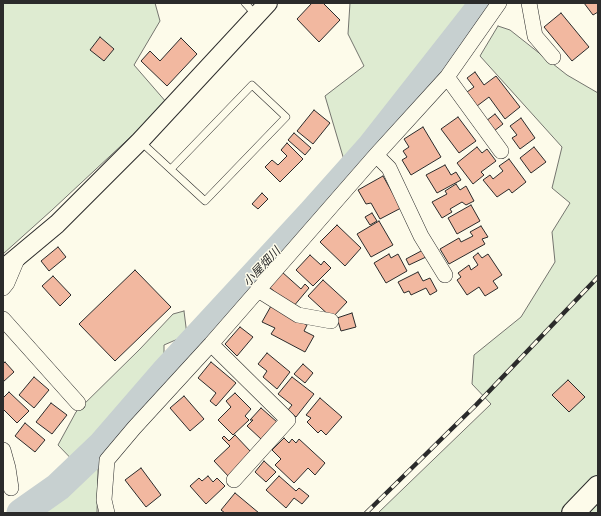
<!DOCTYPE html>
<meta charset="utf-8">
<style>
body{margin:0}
#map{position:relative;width:601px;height:516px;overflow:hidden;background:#fdfbea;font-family:"PT Sans Narrow",sans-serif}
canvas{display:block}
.frame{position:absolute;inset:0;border:4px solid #2b2b2b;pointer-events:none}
</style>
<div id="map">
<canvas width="601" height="516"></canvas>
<div class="frame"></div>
</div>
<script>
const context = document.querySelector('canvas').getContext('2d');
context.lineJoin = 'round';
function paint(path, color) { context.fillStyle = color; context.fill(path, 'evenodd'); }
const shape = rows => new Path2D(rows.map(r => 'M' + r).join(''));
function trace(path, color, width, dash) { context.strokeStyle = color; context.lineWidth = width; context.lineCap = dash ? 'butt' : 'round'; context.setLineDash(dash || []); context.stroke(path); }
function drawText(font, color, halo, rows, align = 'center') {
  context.font = font + ' "PT Sans Narrow","Noto Sans JP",sans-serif'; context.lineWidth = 3; context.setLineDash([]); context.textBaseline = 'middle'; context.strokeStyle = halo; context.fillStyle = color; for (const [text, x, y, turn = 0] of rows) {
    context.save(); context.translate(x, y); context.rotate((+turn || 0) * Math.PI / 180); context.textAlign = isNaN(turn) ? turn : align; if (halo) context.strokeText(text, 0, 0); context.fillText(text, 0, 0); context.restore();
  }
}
const green = shape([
 [3,3,155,3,160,21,134,65,167,103,52,210,3,254,3,3],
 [350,3,467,3,344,160,325,96,364,66,348,34,350,3],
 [498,26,510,30,567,75,598,93,598,513,378,513,491,404,472,384,474,355,521,317,555,262,552,232,570,203,552,188,562,147,480,56,498,26],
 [184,311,187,335,164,345,164,363,111,426,98,469,97,513,35,513,69,486,83,471,58,445,76,412,140,349,173,314,184,311]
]);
paint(green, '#deebd1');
trace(green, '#74746e', 1);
trace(shape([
 [21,513,58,487,102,445,167,370,312,213,371,147,484,3]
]), '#c7d0d0', 29);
const building = shape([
 [312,3,323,3,340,20,319,42,297,19,312,3],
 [584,3,598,3,598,12,593,15,584,3],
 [561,13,589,47,572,61,544,27,561,13],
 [100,37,114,49,104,61,90,50,100,37],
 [181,38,197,54,167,86,141,61,150,51,160,61,181,38],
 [475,72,484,85,496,76,520,107,505,119,489,97,477,106,467,92,474,87,467,78,475,72],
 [314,110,330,123,313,144,297,131,314,110],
 [495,114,503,124,494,131,486,121,495,114],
 [458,117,476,141,459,153,441,129,458,117],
 [521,118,535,138,520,149,512,138,517,135,510,126,521,118],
 [423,127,441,157,411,175,402,160,407,157,403,151,409,147,404,139,423,127],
 [294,133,311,148,305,155,288,140,294,133],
 [287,143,303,159,280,182,265,167,272,160,278,165,287,156,281,150,287,143],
 [477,147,482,153,487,149,496,161,481,172,484,175,473,184,457,163,477,147],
 [534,147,546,162,531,173,520,158,534,147],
 [509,159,526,182,512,193,509,189,497,197,483,180,490,175,493,179,503,171,499,166,509,159],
 [445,165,451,175,456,172,461,180,437,193,426,175,445,165],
 [383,176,401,208,380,219,371,203,366,204,358,190,383,176],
 [456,184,460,190,466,186,474,201,466,205,462,202,450,209,452,212,442,218,432,202,447,194,445,191,456,184],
 [262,193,268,199,258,209,252,204,262,193],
 [471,205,480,221,457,234,448,218,471,205],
 [372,213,377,221,370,225,365,217,372,213],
 [379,221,393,245,371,257,357,234,379,221],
 [337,225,361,248,345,266,320,242,337,225],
 [481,226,488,237,482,239,485,244,449,264,440,249,459,238,461,242,473,236,470,232,481,226],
 [58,247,66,257,49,271,41,261,58,247],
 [423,250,426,257,409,265,406,259,423,250],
 [478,253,482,258,488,254,502,275,493,281,498,288,485,296,479,287,467,295,457,280,461,277,458,273,469,265,471,270,478,265,473,257,478,253],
 [389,254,391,258,398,254,407,271,386,283,374,263,389,254],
 [310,255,321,265,324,261,331,268,313,286,296,270,310,255],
 [135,270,171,307,115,361,79,324,135,270],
 [282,272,301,289,305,284,309,288,293,307,269,287,282,272],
 [418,272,423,281,430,278,437,291,430,295,426,288,411,295,409,291,404,293,398,282,418,272],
 [53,276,71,295,60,306,42,286,53,276],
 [323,280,347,302,332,318,308,296,323,280],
 [271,306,307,325,304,331,314,336,305,352,271,334,275,328,262,322,271,306],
 [352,313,356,327,341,331,337,318,352,313],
 [240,327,253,337,237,356,225,344,240,327],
 [267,353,290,372,277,389,263,377,267,371,258,364,267,353],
 [5,362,14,372,3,382,3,364,5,362],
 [211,362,236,383,216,406,210,401,216,393,198,378,211,362],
 [303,364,313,373,305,383,294,374,303,364],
 [34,377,49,390,34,408,19,395,34,377],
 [292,377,314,394,296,417,288,410,292,405,278,394,292,377],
 [568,380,585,397,569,412,552,395,568,380],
 [9,392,29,411,17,423,3,409,3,398,9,392],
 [235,393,251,409,245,416,249,420,233,435,218,420,231,407,226,401,235,393],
 [184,396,204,419,190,431,170,408,184,396],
 [320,398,342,417,326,435,321,430,318,433,307,422,311,418,306,415,320,398],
 [51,403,67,415,52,434,36,422,51,403],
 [261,408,277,422,261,439,247,426,253,420,250,420,261,408],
 [25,423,45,440,35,452,15,436,25,423],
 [235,435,251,452,230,478,214,461,230,446,222,438,224,436,229,441,235,435],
 [284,438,289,443,292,439,296,443,299,439,325,463,315,475,308,468,294,483,275,465,281,459,272,450,284,438],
 [264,461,276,472,266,482,255,472,264,461],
 [141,468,161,495,146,507,125,480,141,468],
 [208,476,213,482,217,478,225,486,206,504,190,486,199,478,202,481,208,476],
 [279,476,296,491,299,488,309,496,302,504,294,498,286,508,266,490,279,476],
 [235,493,259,513,225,513,221,510,235,493]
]);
paint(building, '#f2b8a0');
trace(building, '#2b2b2b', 1);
const service = shape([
 [245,3,257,16],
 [140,141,205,201,286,117,252,85,171,169]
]);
const minor = shape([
 [529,3,535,36,553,57],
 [447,77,501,151],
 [376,155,389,168,421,236,445,275],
 [3,288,7,283,18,257],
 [258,290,298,315,331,321],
 [3,319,78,403],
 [211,344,288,420,234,480],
 [3,450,8,468,11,488],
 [107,513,104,500,107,460,134,428,211,344,376,155,447,77,499,3]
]);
const tertiary = shape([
 [3,269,57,224,140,141,268,3]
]);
const trunk = shape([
 [573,513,598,487]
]);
trace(service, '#2b2b2b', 8);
trace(minor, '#2b2b2b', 16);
trace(tertiary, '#2b2b2b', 20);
trace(trunk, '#2b2b2b', 24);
trace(service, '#fdfbea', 7);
trace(minor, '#fdfbea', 15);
trace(tertiary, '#fdfbea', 18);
trace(trunk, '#fdfbea', 22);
const rail = shape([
 [366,513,476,405,598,277]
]);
trace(rail, '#2b2b2b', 4.5);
trace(rail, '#fdfbea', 3, [9]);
drawText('italic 12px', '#2b2b2b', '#fdfbea', [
 ["小屋畑川",262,267,-47]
]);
</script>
